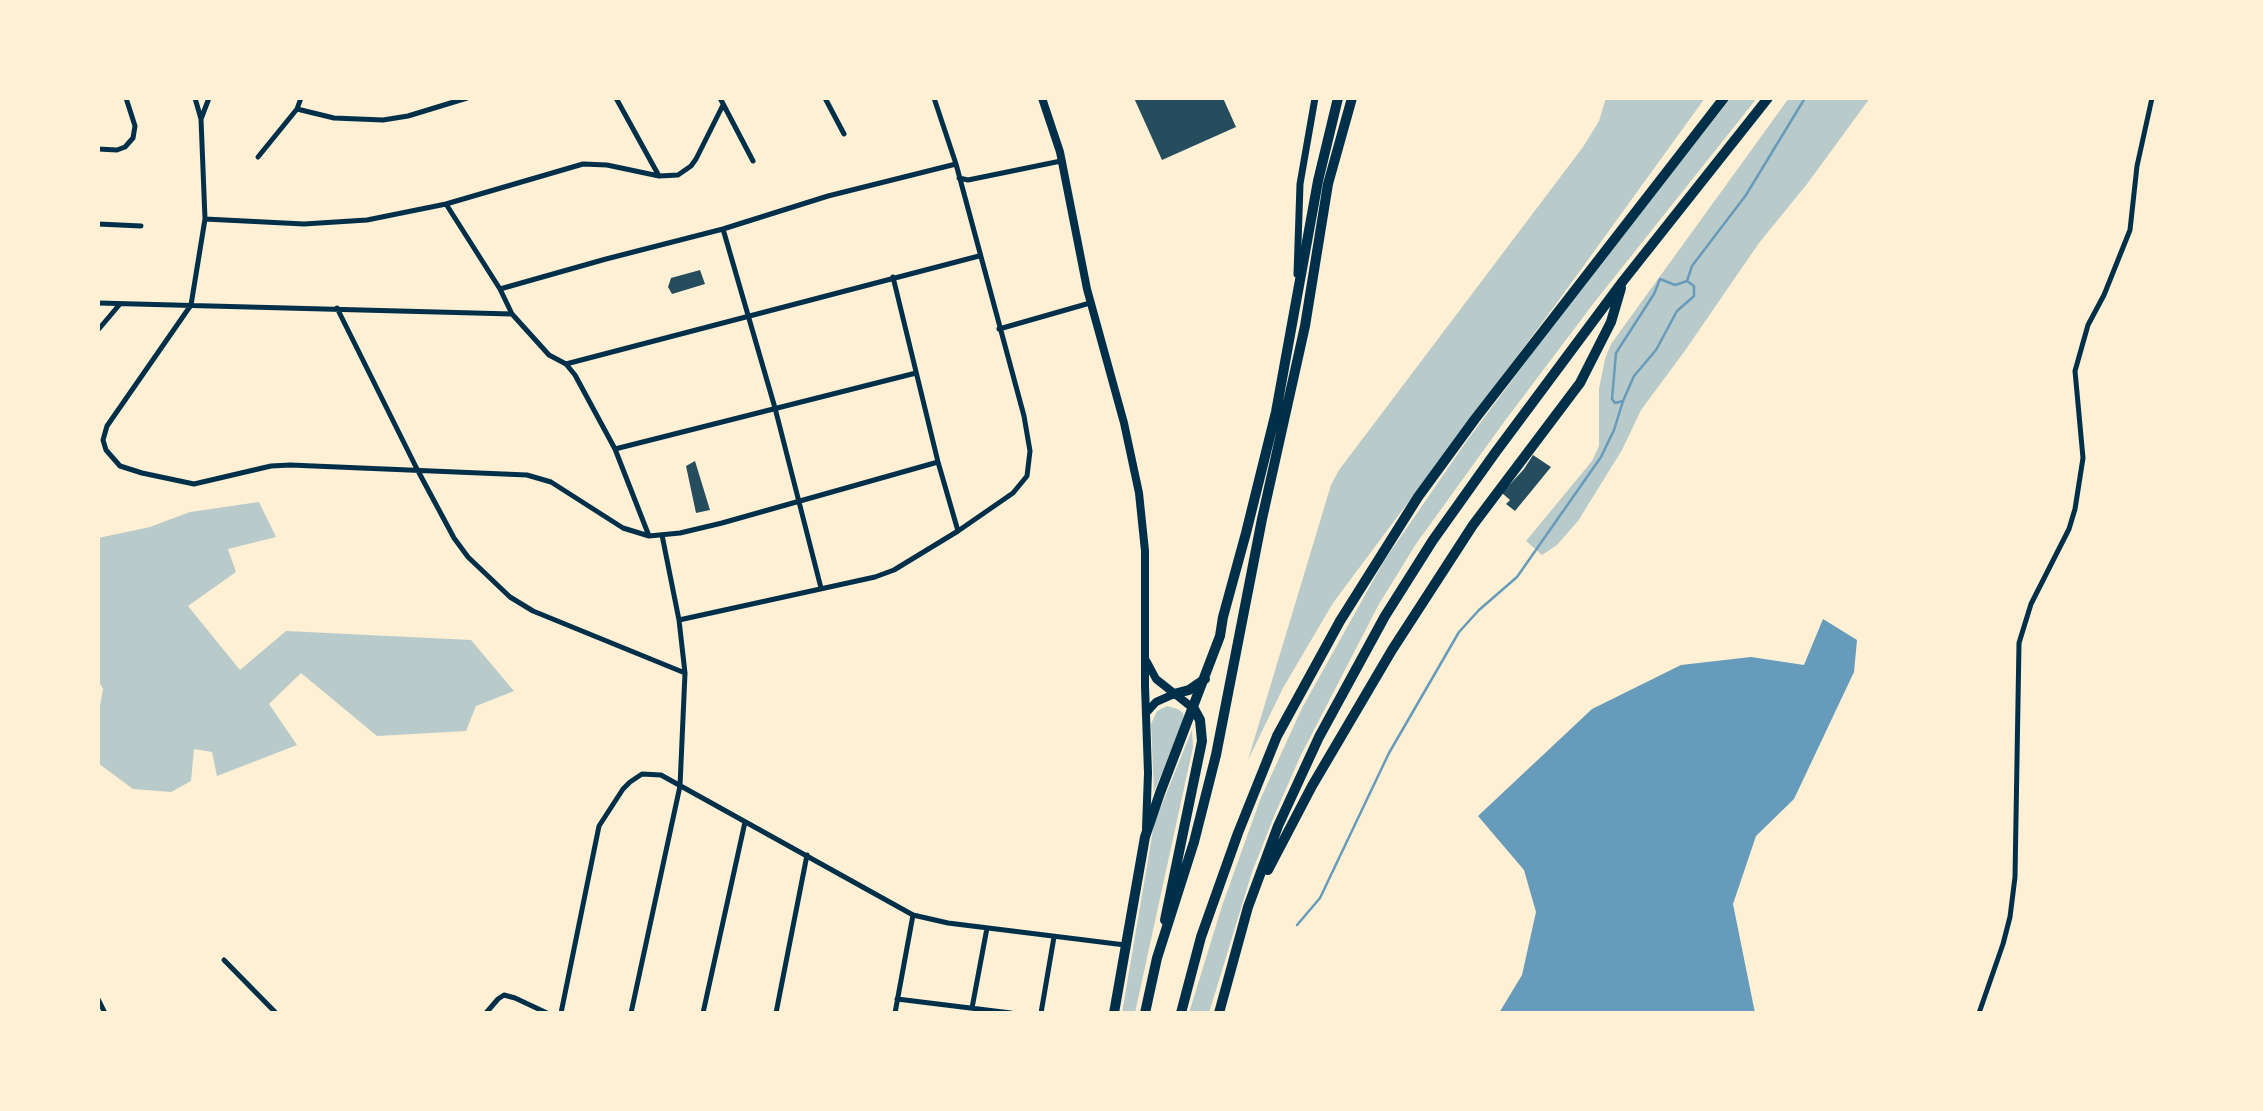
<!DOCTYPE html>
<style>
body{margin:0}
#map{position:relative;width:2263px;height:1111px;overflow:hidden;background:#fdf0d5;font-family:"DM Sans",sans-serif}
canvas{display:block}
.frame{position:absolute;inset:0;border:100px solid #fdf0d5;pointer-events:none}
</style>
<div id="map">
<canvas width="2263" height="1111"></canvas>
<div class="frame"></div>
</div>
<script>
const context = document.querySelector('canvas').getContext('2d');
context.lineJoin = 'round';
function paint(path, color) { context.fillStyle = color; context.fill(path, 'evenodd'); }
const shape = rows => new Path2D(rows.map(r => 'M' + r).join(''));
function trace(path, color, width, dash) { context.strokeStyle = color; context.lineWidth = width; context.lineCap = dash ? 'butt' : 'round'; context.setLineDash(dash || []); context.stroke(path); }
paint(shape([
 [1606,98,1705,98,1556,304,1333,603,1283,688,1248,760,1331,485,1339,470,1583,147,1599,121],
 [1731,98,1757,98,1593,304,1504,422,1416,544,1379,604,1300,757,1275,814,1252,872,1209,1013,1189,1013,1222,906,1260,800,1302,708,1384,561,1466,442,1577,293],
 [1789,98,1870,98,1807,184,1759,243,1684,352,1641,410,1622,450,1578,521,1557,545,1542,555,1526,541,1592,461,1599,446,1599,389,1605,359,1611,344],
 [259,502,276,537,228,549,236,572,188,606,240,670,286,631,471,640,514,691,476,706,466,731,377,736,301,673,269,704,297,745,217,776,212,752,194,749,191,781,171,792,133,789,98,763,98,717,103,689,98,680,98,538,150,527,190,512],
 [1167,706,1178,709,1183,713,1184,719,1154,792,1151,724,1157,711],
 [1192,730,1193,747,1135,1013,1122,1013,1154,824]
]), '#b9caca');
paint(shape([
 [1823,619,1857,640,1854,672,1794,799,1756,836,1733,904,1755,1013,1499,1013,1522,975,1536,912,1524,870,1478,816,1592,709,1681,665,1751,657,1804,665]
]), '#669bbc');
trace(shape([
 [1623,401,1615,403,1612,399,1616,353,1654,294,1660,279,1675,285,1687,281],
 [1297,925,1320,898,1389,753,1459,632,1479,610,1517,577,1601,457,1614,430,1623,401,1634,376,1656,350,1677,311,1694,296,1694,286,1687,281,1692,266,1746,195,1805,98]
]), '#669bbc', 2.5);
paint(shape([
 [1134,98,1223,98,1236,127,1162,160],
 [700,270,705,284,672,294,668,287,671,278],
 [1533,455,1551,467,1515,511,1506,504,1510,500,1502,493,1524,469],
 [695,461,710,510,696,513,686,466]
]), '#264d5e');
trace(shape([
 [195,98,201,119],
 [209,98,201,119,205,219,191,305,107,426,103,440,106,450,120,466,142,473,194,484,271,466,290,465,527,475,551,482,623,528,649,536,680,533,722,523,938,462],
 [616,98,659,176],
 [720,98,753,161],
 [825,98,844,134],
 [297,109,334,118,383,120,408,116,467,98],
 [98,149,117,150,125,147,133,138,135,126,126,98],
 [258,157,297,109,301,98],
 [959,178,968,180,1061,161],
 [446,204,500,289,512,314,549,355,566,364,575,375,615,449,649,536],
 [205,219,304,224,367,220,446,204,583,164,607,165,659,176,678,175,691,166,696,159,723,105],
 [98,224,141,226],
 [723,229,775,408,821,588],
 [893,277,938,462,958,531],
 [500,289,606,259,723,229,828,196,956,164],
 [98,303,512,314],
 [337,308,417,469,454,538,468,557,510,597,533,611,685,673],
 [999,329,1090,303],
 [98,330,120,304],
 [566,364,979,256],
 [615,449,916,373],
 [679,620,875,577,894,570,958,531,1013,493,1027,476,1030,451,1024,416,956,164,934,98],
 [224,960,276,1013],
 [98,999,105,1013],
 [897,999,1011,1013],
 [972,1008,987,928],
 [486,1013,498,999,504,995,515,998,547,1013],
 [561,1013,599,826,623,789,630,782,642,774,661,775,913,915,948,923,1125,945],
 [631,1013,680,786,685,673,679,620,662,535],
 [703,1013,745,822],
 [776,1013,807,855],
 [895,1013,913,915],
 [1041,1013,1054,937],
 [1979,1013,2003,944,2010,917,2015,877,2019,643,2031,604,2069,529,2075,509,2083,458,2075,371,2088,325,2104,295,2130,230,2137,166,2152,98]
]), '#003049', 5);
trace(shape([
 [1297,274,1300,184,1315,98]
]), '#003049', 7);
trace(shape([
 [1042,98,1060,152,1087,289,1124,423,1139,493,1145,551,1145,686,1148,773,1146,828],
 [1147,662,1156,679,1194,709],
 [1146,713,1156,702,1174,694]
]), '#003049', 8);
trace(shape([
 [1174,694,1189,690,1205,679],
 [1165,920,1202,741,1200,720,1194,709],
 [1114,1013,1145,837,1160,793,1220,636,1223,617,1246,533,1276,412,1318,181,1338,98],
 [1145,1013,1157,958,1194,842,1216,755,1262,519,1305,326,1328,184,1352,98]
]), '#003049', 10);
trace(shape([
 [1268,870,1312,786,1392,650,1473,525,1580,383,1611,322,1621,288],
 [1181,1013,1201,937,1238,833,1277,736,1340,621,1418,497,1475,419,1724,98],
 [1219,1013,1248,907,1278,826,1319,737,1385,616,1433,540,1495,453,1623,281,1768,98]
]), '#003049', 10);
</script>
